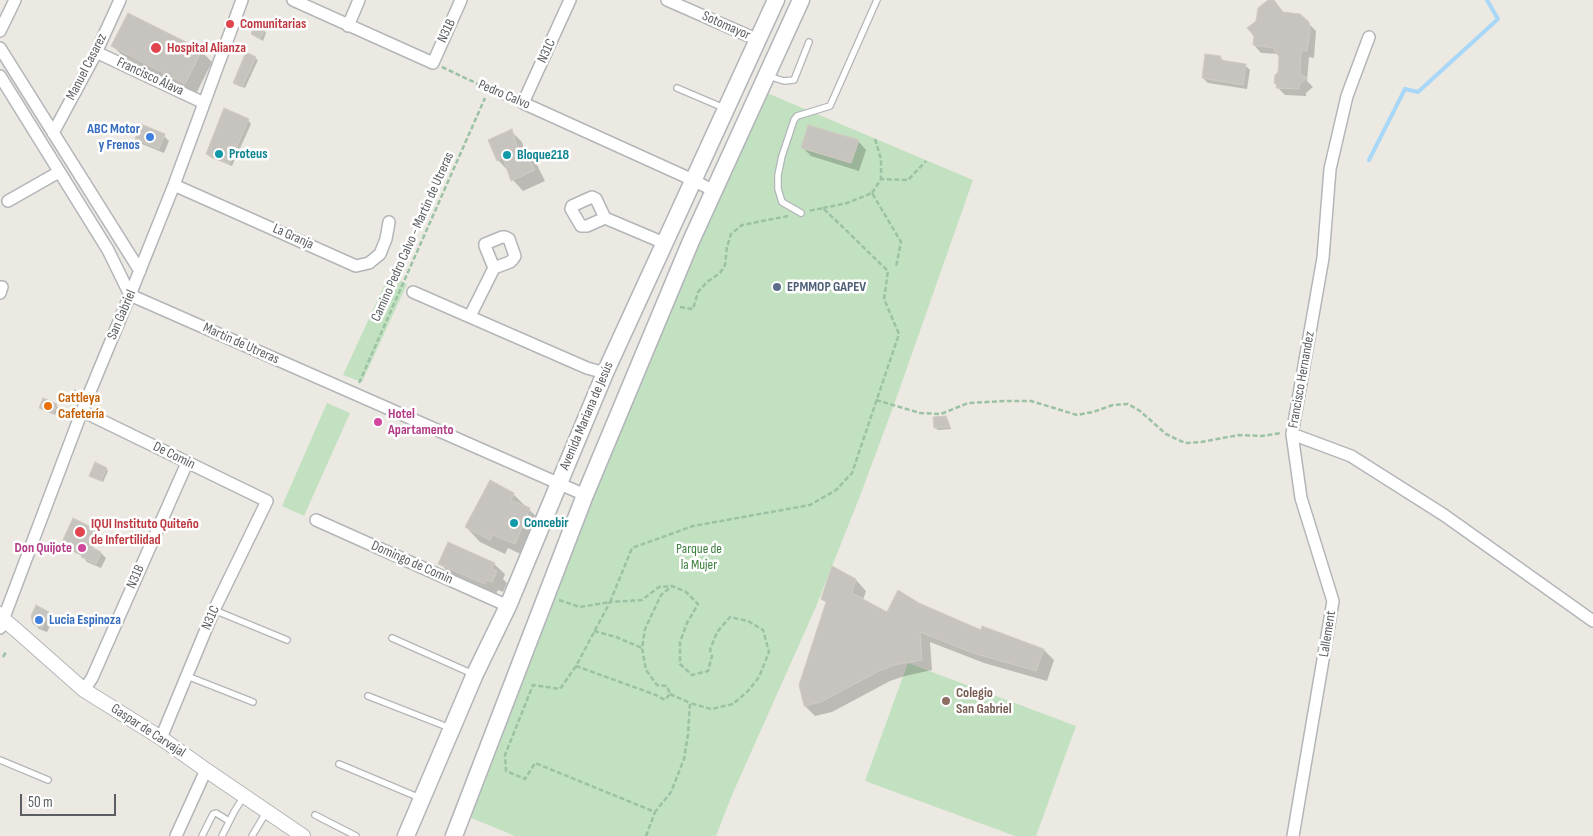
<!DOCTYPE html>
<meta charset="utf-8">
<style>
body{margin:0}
#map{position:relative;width:1593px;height:836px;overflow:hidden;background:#ece9e2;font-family:"Sofia Sans Condensed",sans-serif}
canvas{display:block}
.scale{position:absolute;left:20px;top:794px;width:96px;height:22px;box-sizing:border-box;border:2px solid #5b5e62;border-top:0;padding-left:6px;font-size:15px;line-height:18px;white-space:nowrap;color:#5b5e62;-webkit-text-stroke:4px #fff;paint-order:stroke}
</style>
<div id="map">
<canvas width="1593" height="836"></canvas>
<div class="scale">50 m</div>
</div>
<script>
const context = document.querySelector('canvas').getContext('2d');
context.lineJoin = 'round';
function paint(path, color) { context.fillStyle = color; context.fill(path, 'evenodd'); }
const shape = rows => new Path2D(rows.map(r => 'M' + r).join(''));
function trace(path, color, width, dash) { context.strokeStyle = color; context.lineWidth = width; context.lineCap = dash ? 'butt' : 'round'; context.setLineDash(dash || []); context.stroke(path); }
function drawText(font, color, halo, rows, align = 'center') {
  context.font = font + ' "Sofia Sans Condensed",sans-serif'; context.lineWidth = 5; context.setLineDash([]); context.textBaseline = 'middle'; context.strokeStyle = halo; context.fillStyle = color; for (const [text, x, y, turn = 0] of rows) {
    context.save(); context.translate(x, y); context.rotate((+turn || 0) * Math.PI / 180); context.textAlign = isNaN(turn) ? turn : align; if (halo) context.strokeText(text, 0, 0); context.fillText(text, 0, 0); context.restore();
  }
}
paint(shape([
 [760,90,973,180,895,402,860,496,815,609,732,795,716,836,515,836,462,814],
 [389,275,407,284,362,382,343,375],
 [327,403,350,413,304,516,282,506],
 [908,663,1076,726,1036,836,1015,836,865,781]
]), '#c2e1c1');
paint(shape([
 [1270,0,1273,0,1285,14,1300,15,1316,31,1314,58,1309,57,1307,81,1313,87,1306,93,1306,96,1285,95,1278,88,1279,54,1261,53,1254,45,1257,22],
 [264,31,266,33,263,41,252,34],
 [113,46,201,51,212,62,196,94,124,57],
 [1220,57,1225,62,1245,65,1250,70,1247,89,1208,83,1203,78],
 [255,58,258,60,245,88,237,85,234,83],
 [248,120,251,124,232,166,210,157,207,154],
 [511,131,522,142,525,153,536,163,545,181,523,191,513,180,509,172,498,160],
 [164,136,169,141,164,153,142,144,137,138],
 [858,141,866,150,859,171,811,156,803,148],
 [56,405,58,407,55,415,40,408],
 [946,417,948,420,951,429,938,430,935,428],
 [106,469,108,471,103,482,93,477],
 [513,494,544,524,529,558,508,548,505,554,480,542,466,527],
 [94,530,99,535,93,549,101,553,106,558,101,568,87,562,83,556,67,549,62,544],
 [440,563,494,564,505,574,503,579,507,583,503,592,498,590,496,594,450,574],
 [833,568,856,580,866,591,863,600,888,614,918,604,982,632,1044,650,1054,660,1047,681,984,663,930,642,932,670,905,676,890,681,832,712,815,716,805,706,827,603,823,599],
 [49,613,54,618,47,632,39,629,34,623]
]), '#0003');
trace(shape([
 [1369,160,1405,89,1418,92,1498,19,1487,0]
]), '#a8d7f7', 4);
const building = shape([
 [1268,0,1274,0,1283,12,1300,14,1309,22,1310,31,1307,51,1301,50,1300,74,1307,78,1299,85,1299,89,1276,88,1277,85,1274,83,1275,75,1278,72,1279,57,1273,48,1253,45,1254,36,1247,28,1256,21,1258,8,1268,0],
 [128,13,202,50,185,84,111,46,128,13],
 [255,25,265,30,260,39,251,34,255,25],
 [246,52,256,57,242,87,233,83,246,52],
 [1205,54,1221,56,1220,60,1246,64,1243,85,1202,78,1205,54],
 [224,108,249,119,229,164,206,154,224,108],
 [141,124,165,134,159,149,135,139,141,124],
 [808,125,859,140,851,163,801,148,808,125],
 [512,129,519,153,525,151,535,170,511,181,503,158,497,161,488,140,512,129],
 [43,398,57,404,53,414,39,408,43,398],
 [946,416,950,427,934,428,933,417,946,416],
 [95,462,107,468,101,481,89,476,95,462],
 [490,480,514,493,511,500,530,508,515,544,493,535,490,540,465,527,490,480],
 [73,518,95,529,87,545,101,552,96,564,81,557,82,554,61,544,73,518],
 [448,542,495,563,492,569,497,571,492,582,487,580,485,584,438,564,448,542],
 [832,566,856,579,852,593,887,612,898,590,919,603,981,630,982,626,1044,649,1036,671,973,653,920,632,922,660,894,665,879,671,821,702,804,706,799,685,826,602,821,599,832,566],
 [36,605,49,612,42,628,33,624,31,616,36,605]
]);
paint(building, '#c7c4c0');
trace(building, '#d0cbc1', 1);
const service = shape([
 [768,76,784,81,794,80,809,42],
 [677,88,724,108],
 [801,213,782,202,778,189,778,175,782,156,794,120,797,116,830,106,877,0],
 [214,610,287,640],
 [392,638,473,674],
 [187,676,253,702],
 [368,696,450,728],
 [0,760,48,780],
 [339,764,420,798],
 [315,815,356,836],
 [202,836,213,814,216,813,229,821],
 [222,836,234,812,244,796],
 [252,836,267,811]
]);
const pedestrian = shape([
 [490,89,523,103]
]);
const minor = shape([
 [293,0,433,63,461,0],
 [570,0,523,103,693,180,714,191],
 [667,0,758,40],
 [348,26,359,0],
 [0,31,15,0],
 [1369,37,1347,96,1330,169,1323,258,1292,434,1351,456,1444,515,1593,621],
 [0,48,140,271],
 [96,52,204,103],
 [0,76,108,250,130,295,585,495],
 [53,133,94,57,120,0],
 [174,185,356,266,369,263,380,254,386,239,389,222],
 [8,201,59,172],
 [605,218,587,226,581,226,571,209,572,206,592,197,596,199,605,218,664,243],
 [413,292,587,368,605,373],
 [0,293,2,287],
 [470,316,494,268,510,262,513,259,515,256,509,239,505,237,502,237,485,244,485,246,494,268],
 [82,411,267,501,214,610,161,738],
 [1292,434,1301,498,1333,601,1293,836],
 [316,520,508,606],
 [0,628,82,411,130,295,174,185,242,0],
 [84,690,92,678,187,463],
 [176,836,206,770]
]);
const tertiary = shape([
 [0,614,4,620,15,629,84,690,161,738,206,770,303,836]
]);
const secondary = shape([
 [406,836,475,674,508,606,605,373,776,0],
 [454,836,585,495,691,241,801,0]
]);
trace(service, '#b3b5b9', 8);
trace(pedestrian, '#b3b5b9', 11);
trace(minor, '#b3b5b9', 14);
trace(tertiary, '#b3b5b9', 16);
trace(secondary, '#b2b5b9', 19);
trace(shape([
 [442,67,480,85],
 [875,139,881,159,881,179],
 [872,193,881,179,908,180,926,161],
 [823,208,847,203,872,193,901,242,896,267],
 [680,307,693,309,698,292,707,282,720,273,725,265,727,247,731,234,742,225,788,216],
 [359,383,485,98],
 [74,391,76,391],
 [876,400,920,413,941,414,968,403,1006,401,1031,401,1077,415,1093,412,1113,405,1128,404,1140,411,1166,434,1185,443,1201,442,1239,435,1262,436,1281,433],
 [559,600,580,607,610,602,632,548,693,526,810,505,836,490,852,473,899,334,884,299,888,271,823,208,808,211],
 [594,631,616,637,642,648],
 [3,657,6,652],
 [576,666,560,689,533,685,505,755,506,771,525,779,535,763,655,812,671,792,684,759,688,734,690,703,711,709,733,704,748,691,759,677,769,652,763,630,748,621,730,617,717,632,710,650,712,656,708,671,692,675,680,664,680,642,687,623,698,604,686,592,672,586,659,587,642,600,610,602,576,666,656,695,665,700,670,694,667,686,657,685,646,670,642,648,645,629,661,595,672,586],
 [670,694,690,703],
 [646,836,655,812]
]), '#9bc2a4', 2.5, [5, 2.5]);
trace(service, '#fff', 5.5);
trace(pedestrian, '#fff', 9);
trace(minor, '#fff', 11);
trace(tertiary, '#fff', 14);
trace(secondary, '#fff', 16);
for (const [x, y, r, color] of [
 [230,24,5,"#e0444e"],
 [156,48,6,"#e0444e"],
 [150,137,5,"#3f7fe0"],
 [219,154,5,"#0f9aa8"],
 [507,155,5,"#0f9aa8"],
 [777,287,5,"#5c6f8a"],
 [48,406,5,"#e8710a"],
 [378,422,5,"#d1479c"],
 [514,523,5,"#0f9aa8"],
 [80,532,6,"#e0444e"],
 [82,548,5,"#d1479c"],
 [39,620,5,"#3f7fe0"],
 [946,701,5,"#8d6e63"]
]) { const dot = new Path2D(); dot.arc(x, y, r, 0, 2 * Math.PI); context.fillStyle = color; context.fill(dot); trace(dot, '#fff', 2); }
drawText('bold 14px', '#be3a42', '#fff', [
 ["Comunitarias",240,24],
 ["Hospital Alianza",167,48],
 ["IQUI Instituto Quiteño",91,524],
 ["de Infertilidad",91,540]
], 'left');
drawText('14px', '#5b5e62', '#fff', [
 ["Sotomayor",726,26,24],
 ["N31B",447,31,-65],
 ["N31C",547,51,-65],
 ["Manuel Casarez",87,67,-63],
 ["Francisco Álava",150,77,25],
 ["Pedro Calvo",504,95,23],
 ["La Granja",293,237,24],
 ["Camino Pedro Calvo - Martin de Utreras",413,237,-66],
 ["San Gabriel",122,315,-67],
 ["Martin de Utreras",241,344,24],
 ["Francisco Hernandez",1302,380,-80],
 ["Avenida Mariana de Jesús",587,416,-67],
 ["De Comin",174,456,26],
 ["Domingo de Comin",412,563,24],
 ["N31B",136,577,-66],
 ["N31C",211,618,-66],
 ["Lallement",1328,634,-81],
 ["Gaspar de Carvajal",148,731,33]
]);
drawText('bold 14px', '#366cbe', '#fff', [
 ["ABC Motor",140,129],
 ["y Frenos",140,145],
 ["Lucia Espinoza",49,620,"left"]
], 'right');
drawText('bold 14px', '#0d838f', '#fff', [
 ["Proteus",229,154],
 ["Bloque218",517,155],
 ["Concebir",524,523]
], 'left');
drawText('bold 14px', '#4e5e75', '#fff', [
 ["EPMMOP GAPEV",787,287]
], 'left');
drawText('bold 14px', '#c56008', '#fff', [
 ["Cattleya",58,398],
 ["Cafetería",58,414]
], 'left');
drawText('bold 14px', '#b23c85', '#fff', [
 ["Hotel",388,414],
 ["Apartamento",388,430],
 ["Don Quijote",72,548,"right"]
], 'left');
drawText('14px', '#3c7f3d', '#fff', [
 ["Parque de",699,549],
 ["la Mujer",699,565]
]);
drawText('bold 14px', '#785e54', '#fff', [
 ["Colegio",956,693],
 ["San Gabriel",956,709]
], 'left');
</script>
